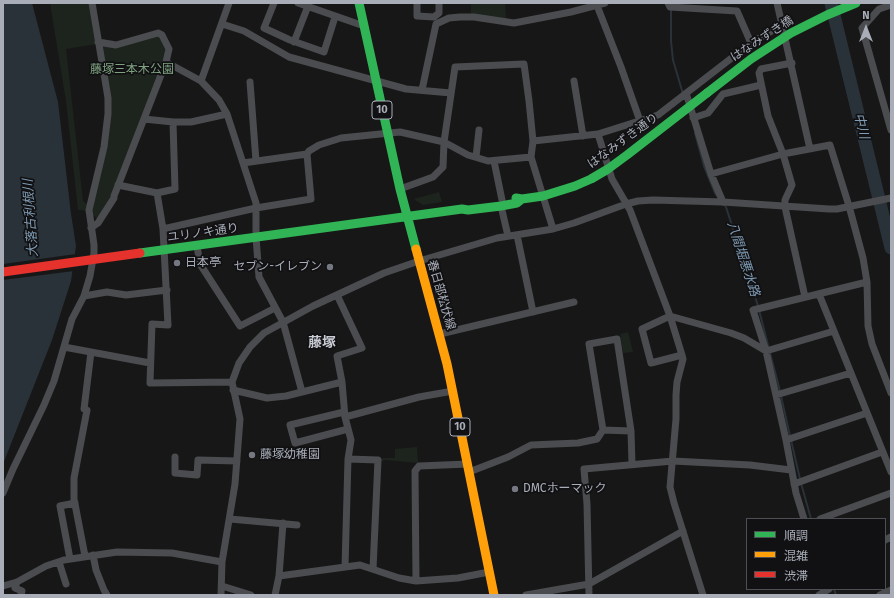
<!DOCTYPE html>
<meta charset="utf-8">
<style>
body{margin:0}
#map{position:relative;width:894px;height:598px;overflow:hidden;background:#171717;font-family:"Fira Sans","Noto Sans JP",sans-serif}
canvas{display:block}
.frame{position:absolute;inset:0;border:4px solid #a8adb8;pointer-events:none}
.legend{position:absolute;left:746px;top:518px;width:140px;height:72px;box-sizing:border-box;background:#111113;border:1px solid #4d4f55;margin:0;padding:5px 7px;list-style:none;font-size:12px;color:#a8adb8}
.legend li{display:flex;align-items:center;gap:8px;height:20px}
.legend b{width:20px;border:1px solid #4d4f55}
.north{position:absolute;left:846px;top:8px;width:40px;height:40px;-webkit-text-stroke:3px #111113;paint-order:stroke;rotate:0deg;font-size:11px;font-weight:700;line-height:16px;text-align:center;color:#a8adb8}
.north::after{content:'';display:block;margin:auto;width:14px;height:18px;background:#a8adb8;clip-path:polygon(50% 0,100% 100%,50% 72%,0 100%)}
</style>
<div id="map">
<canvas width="894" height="598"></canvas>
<div class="frame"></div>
<ul class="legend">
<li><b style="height:5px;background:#30b455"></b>順調</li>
<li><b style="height:5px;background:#ff9f0a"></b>混雑</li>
<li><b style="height:5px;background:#e5322d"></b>渋滞</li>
</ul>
<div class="north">N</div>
</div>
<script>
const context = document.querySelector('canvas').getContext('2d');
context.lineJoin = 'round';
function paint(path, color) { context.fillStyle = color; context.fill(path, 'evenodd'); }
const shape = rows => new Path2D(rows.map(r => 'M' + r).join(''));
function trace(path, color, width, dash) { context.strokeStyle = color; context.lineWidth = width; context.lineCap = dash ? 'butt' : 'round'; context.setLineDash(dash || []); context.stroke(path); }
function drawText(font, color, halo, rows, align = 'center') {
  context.font = font + ' "Fira Sans","Noto Sans JP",sans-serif'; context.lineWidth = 3.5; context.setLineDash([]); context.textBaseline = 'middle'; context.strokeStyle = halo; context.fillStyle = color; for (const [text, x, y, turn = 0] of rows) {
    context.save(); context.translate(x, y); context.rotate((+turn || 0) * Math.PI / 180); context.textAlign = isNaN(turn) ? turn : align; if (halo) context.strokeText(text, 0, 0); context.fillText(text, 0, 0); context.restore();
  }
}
paint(shape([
 [50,3,90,3,97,44,66,49,83,201,88,205,107,141,101,45,159,35,166,49,164,61,115,185,108,204,99,218,93,216,93,211,78,210,66,101],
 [471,3,505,3,506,19,471,14],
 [439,192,442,202,423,205,414,199],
 [628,332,633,352,623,353,620,334],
 [417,447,418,463,385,460,381,462,381,459,384,458,395,458,395,449]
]), '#1d241e');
paint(shape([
 [3,3,32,3,58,102,71,214,76,246,71,281,52,340,3,464]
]), '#2a3239');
paint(shape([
 [76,254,74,271,3,280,3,264]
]), '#171717');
trace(shape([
 [671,8,671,41,673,60,683,94],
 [695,133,704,166,715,193,717,196],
 [724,204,726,207,758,306],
 [759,310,769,349],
 [770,353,780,391],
 [781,396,790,436],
 [791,440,800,479],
 [801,483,811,519],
 [834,589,836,595]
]), '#2a3239', 2);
trace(shape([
 [831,3,891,248]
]), '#2a3239', 13);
trace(shape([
 [274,3,264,28,290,40,324,52,335,17],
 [298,3,364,26],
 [417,3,417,16,434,17,439,13,439,3],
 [596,3,621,67,640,121],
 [668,3,670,7,737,11,751,43],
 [777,3,810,149],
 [891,5,879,9,862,28,891,130],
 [222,24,244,31,289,57,406,89,451,93],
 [294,42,308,6],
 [166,62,201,81,219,100,227,114,256,203,256,237,259,277,283,322,302,392],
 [792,63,761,69,759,73,768,116,783,154,792,185,785,200,785,207,805,297],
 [201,81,229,3],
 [574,81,583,136],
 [250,82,256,161],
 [422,90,436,24,449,18,460,17,474,17,514,23,571,12,605,3],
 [686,93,711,174,723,202],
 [693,118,708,113,723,94,761,85],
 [144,119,173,122,191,122,227,114],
 [598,134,612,179,630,210,670,316,682,355,683,359,677,382,676,395,676,419,670,487,674,503,703,595],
 [476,157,479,130],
 [494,161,502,200],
 [243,163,307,154,309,151,319,145,341,138,400,132,444,142,468,155,488,161,531,157],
 [711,174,783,154,830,145,849,206,863,258,867,282,868,326,872,344,891,393],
 [118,185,157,193,175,189,173,122],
 [400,189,433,177,443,167,444,142,455,67,524,64,529,101,533,141],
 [157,193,163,229,168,325,152,324,150,383,232,382],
 [501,206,508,236],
 [91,228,98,223,114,198,114,196,166,62,169,49,162,35,158,33,116,45,98,42],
 [163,229,256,208,311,199,307,154],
 [553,229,531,157,533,141,598,134,658,115,751,43,782,25],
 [517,235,533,312],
 [197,246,200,264,240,326,275,308],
 [819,294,891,472],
 [337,295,362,348,337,356,342,382,345,417,351,440,348,459,345,567],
 [84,296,107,292,126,295,167,290],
 [440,334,574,302],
 [64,347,150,363],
 [682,355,651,363,642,329,670,316,731,333,744,338,766,351,834,331],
 [233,390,267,398,286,396,342,382],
 [776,395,851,373],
 [344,412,290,425,295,443,348,429],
 [345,417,419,397,453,391],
 [603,430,589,344,617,339,631,431,632,464],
 [786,440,867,413],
 [175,457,175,473,197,475,198,460,237,461],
 [348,459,378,460,373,569],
 [469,472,508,457,531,445,578,443,597,439,603,430,631,431],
 [794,484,882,452],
 [3,493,13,469,44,405,54,381,72,319,84,296,90,276,94,253,94,245,89,210,104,147,108,114,108,98,104,74,92,3],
 [230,519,297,525],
 [804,519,796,493,786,440,766,351,753,310,867,282],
 [820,519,891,493],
 [885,540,891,537],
 [93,555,96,570,104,590,107,595],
 [85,556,74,499,74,478,87,410,84,409,91,352],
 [70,559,60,506,75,503],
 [59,562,66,584],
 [279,576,360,565,399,578,416,581,458,578,489,572],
 [416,581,415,471,419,466,468,464],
 [17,582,15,588,22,591,21,595],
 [3,586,17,582,46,566,64,560,117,552,172,553,222,562],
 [222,586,251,595],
 [221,595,222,562,235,484,240,419,232,382,239,363,250,347,264,333,313,306,384,273,419,261,497,238,553,229,574,223,626,204,638,201,653,200,723,202,829,209,837,209,891,198],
 [275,595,279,576,283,523],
 [526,595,589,584,683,531],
 [589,595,587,504,584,469,673,461,750,465,791,470],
 [819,595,829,589],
 [880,595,891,590]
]), '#4b4c50', 7);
trace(shape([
 [359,3,400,189,416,249],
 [516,198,522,199,543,196,575,186,591,179,608,169,627,155,707,93],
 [140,253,462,209,468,210,501,206,517,203,522,199]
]), '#30b455', 9);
trace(shape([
 [416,249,447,364,494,595]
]), '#ff9f0a', 9);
trace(shape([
 [3,272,140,253]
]), '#e5322d', 9);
trace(shape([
 [707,93,751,59,791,33,827,15,856,3]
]), '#30b455', 9);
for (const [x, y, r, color] of [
 [177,263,4,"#757880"],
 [330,267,4,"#757880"],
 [252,455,4,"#757880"],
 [515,489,4,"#757880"]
]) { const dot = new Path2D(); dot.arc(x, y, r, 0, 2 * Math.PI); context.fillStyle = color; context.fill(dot); trace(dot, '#111113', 1.5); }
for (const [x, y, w] of [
 [382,110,20],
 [460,427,20]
]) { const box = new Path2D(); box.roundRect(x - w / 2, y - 9, w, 18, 3); context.fillStyle = '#111113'; context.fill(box); trace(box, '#a8adb8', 1); }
drawText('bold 11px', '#a8adb8', null, [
 ["10",382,110],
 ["10",460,427]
]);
drawText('12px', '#a8adb8', '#111113', [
 ["はなみずき橋",762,39,-33],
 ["はなみずき通り",623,141,-36],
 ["ユリノキ通り",203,233,-8],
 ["春日部松伏線",441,295,74]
]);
drawText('12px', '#7fa381', '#111113', [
 ["藤塚三本木公園",132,70]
]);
drawText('12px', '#a8adb8', '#111113', [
 ["日本亭",185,263],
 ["セブン-イレブン",322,267,"right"],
 ["藤塚幼稚園",260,455],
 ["DMCホーマック",523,489]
], 'left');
drawText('italic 13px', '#7f9bb3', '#111113', [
 ["中川",861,126,76],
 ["大落古利根川",31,218,-94],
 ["八間堀悪水路",743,259,72]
]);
drawText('bold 14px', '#c9ccd4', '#111113', [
 ["藤塚",322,343]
]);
</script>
